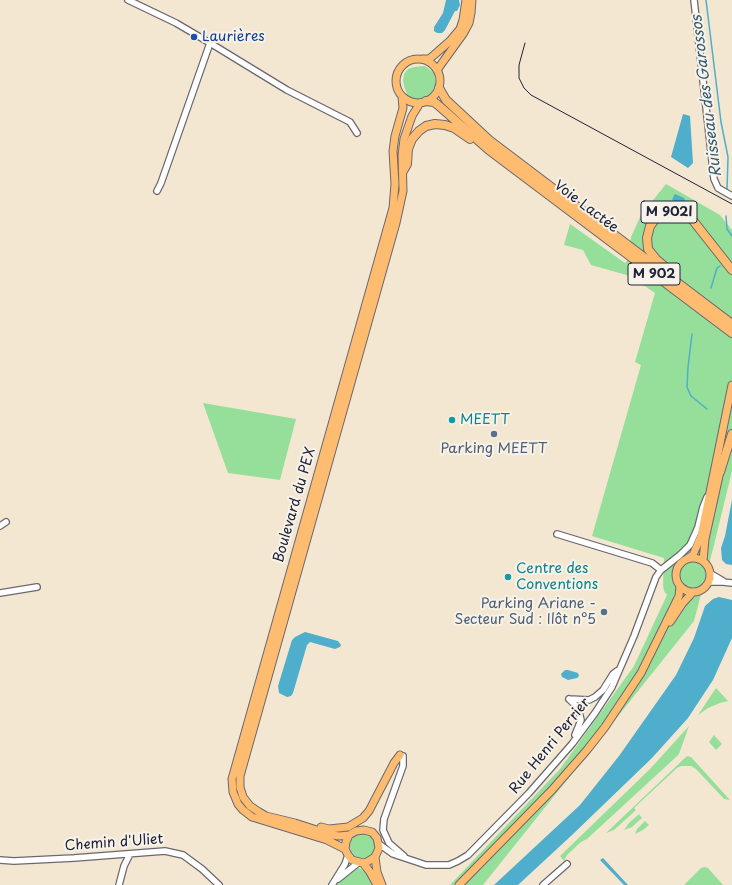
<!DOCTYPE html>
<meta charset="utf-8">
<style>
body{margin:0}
canvas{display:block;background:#f3e7d1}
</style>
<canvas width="732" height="885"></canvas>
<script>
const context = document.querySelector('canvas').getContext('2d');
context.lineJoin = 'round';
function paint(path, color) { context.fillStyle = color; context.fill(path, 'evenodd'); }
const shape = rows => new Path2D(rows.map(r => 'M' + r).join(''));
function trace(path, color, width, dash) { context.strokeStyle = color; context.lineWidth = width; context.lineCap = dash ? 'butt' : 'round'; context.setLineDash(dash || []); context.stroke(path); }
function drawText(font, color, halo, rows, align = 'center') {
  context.font = font + ' "Playpen Sans",sans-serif'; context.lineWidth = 4; context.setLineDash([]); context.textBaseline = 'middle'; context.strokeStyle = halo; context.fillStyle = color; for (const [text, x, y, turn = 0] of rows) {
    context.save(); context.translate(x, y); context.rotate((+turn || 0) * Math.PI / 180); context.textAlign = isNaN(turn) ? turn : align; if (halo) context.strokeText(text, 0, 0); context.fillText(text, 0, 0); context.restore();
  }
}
paint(shape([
 [425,66,434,73,436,84,435,89,432,94,427,98,420,100,413,99,408,97,404,86,403,80,404,74,408,69,414,67],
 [666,184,720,215,732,230,732,471,713,549,694,621,483,885,450,885,560,769,634,666,667,595,664,591,663,585,664,558,592,536,641,365,635,362,655,293,630,276,591,265,583,250,564,245,570,224,625,263,629,259,631,237,641,215],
 [203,403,296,419,280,480,228,473],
 [716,688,728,701,720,703,708,708,698,715],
 [689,726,679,754,676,757,587,839,581,842,567,855,564,861,560,856,650,769],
 [714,735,722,744,716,750,709,742],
 [687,756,691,757,730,800,724,799,696,769,691,766,681,766,677,768,634,808,636,810,614,830,606,833],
 [639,814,642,818,632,827,624,830,629,823],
 [645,821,649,825,643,830,635,834,637,829],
 '350 846a13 13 0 1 1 26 0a13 13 0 1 1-26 0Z',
 [356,867,361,869,369,876,374,885,336,885,343,878],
 [705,867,708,868,723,885,684,885,701,868]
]), '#96df9b');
paint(shape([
 [446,0,459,0,460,5,457,11,455,11,445,30,442,33,437,33,434,31,434,27,443,13],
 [683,114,690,116,693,163,688,168,671,157],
 [675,194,684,198,685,200,684,203,680,204,672,200,674,195],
 [732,500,732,565,726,564,722,560,721,548,725,536],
 [719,597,732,600,732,638,713,680,688,718,652,758,572,835,518,885,494,885,580,805,619,756,676,675,694,638,705,606,713,599],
 [305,632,338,641,341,645,340,647,335,649,310,642,307,645,293,693,291,696,287,697,279,693,278,686,292,640,295,637],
 [565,670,568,670,578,673,579,676,577,678,568,680,562,677,561,674],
 [603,858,628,885,624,885,600,860]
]), '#4eaecc');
trace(shape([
 [706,0,721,122,728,157,727,190],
 [726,216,727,229,732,236],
 [711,288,717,268,720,266],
 [692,334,688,367,687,387,691,396,707,409]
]), '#4eaecc', 1.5);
const minor = shape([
 [128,0,176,23,210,43,287,90,350,122,357,133],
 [694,0,714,179,718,188,732,196],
 [157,191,161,183,210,43],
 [0,526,6,522],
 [557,534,652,563,661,570],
 [711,574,723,581],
 [709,582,723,582,732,583],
 [0,593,37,587],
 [569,699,589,700,595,697,603,690,613,674,617,671],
 [569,699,578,708,581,720,575,735],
 [403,756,403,766,384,819,383,830,389,843,404,856],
 [379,844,393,854,426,865,449,865,458,861,468,855,529,793,572,744,595,713,612,687,634,636,656,577,661,570,680,555,690,545,698,527,703,507,707,497],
 [0,860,14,861,74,858,165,851,183,855,202,869,219,885],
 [338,879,358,863],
 [119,885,124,866,130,854],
 [332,885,345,864,348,855],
 [543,885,567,864]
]);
const major = shape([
 [423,59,429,59,434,55,450,41,460,29,463,20,466,0],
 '396 81a22 22 0 1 1 44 0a22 22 0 1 1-44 0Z',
 [437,70,463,34,469,23,471,13,472,0],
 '676 575a17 17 0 1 1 34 0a17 17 0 1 1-34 0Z',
 [688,558,693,555,701,536,732,385],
 [703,561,705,539,721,467],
 [670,622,682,604,693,592],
 [321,827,329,829,348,827,363,818,369,811,394,763,400,755],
 [349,835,339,836,332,835,295,823,266,816,259,812,250,806,243,797,240,787,240,776,396,223,403,191,402,155,404,139,412,116,420,103],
 [345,849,327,840,252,817,243,810,238,804,233,792,232,779,393,208,395,184,393,151,395,136,403,108,402,97],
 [375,857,367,862,363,863,352,860,348,855,345,849,346,842,349,835,356,831,364,830,372,832,377,838,379,848,375,857,377,872,382,885],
 [363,863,370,872,377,885],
 [459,885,552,790,587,750,605,727,641,673,679,596,680,586]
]);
const highway = shape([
 [439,88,446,100,489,140,732,324],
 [426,101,434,102,438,105,489,150,732,333],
 [403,171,407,164,408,149,412,139,419,131,426,126,435,124,445,125,454,128,470,139],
 [664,266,656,259,648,249,647,238,650,226,656,218,662,214,674,212,686,214,691,218,732,270],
 [720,472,732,434]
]);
trace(minor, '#6b6770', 8);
trace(major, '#6b6770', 9);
trace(highway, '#6b6770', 10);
trace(minor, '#fff', 5.5);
trace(major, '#fdbc70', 7);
trace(highway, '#fdbc70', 8);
trace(shape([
 [525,43,519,65,519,78,524,88,531,95,732,204]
]), '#22223b', 1);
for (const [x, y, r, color] of [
 [194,37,4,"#1a4fb4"],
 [452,420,4,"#0f9aa8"],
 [494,434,4,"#5c6f8a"],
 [508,577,4,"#0f9aa8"],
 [604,612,4,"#5c6f8a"]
]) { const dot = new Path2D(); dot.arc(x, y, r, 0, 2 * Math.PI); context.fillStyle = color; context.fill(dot); trace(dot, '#f7f3e8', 1.5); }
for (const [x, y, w] of [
 [669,212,56],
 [654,274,52]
]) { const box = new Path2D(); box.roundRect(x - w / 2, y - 11, w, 22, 3); context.fillStyle = '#f7f3e8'; context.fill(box); trace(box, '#22223b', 1); }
drawText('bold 13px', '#22223b', null, [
 ["M 902l",669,212],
 ["M 902",654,274]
]);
drawText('14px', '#164399', '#f7f3e8', [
 ["Laurières",202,37]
], 'left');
drawText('14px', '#22223b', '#f7f3e8', [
 ["Voie Lactée",586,207,37],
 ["Boulevard du PEX",295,505,-74],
 ["Rue Henri Perrier",550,746,-51],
 ["Chemin d'Uliet",114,843,-4]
]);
drawText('14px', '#0d838f', '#f7f3e8', [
 ["MEETT",460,420],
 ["Centre des",516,569],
 ["Conventions",516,585]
], 'left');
drawText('14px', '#4e5e75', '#f7f3e8', [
 ["Parking MEETT",494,449],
 ["Parking Ariane -",596,604,"right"],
 ["Secteur Sud : Ilôt n°5",596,620,"right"]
]);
drawText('italic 15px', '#345a75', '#f7f3e8', [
 ["Ruisseau des Garossos",707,96,-97]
]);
</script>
